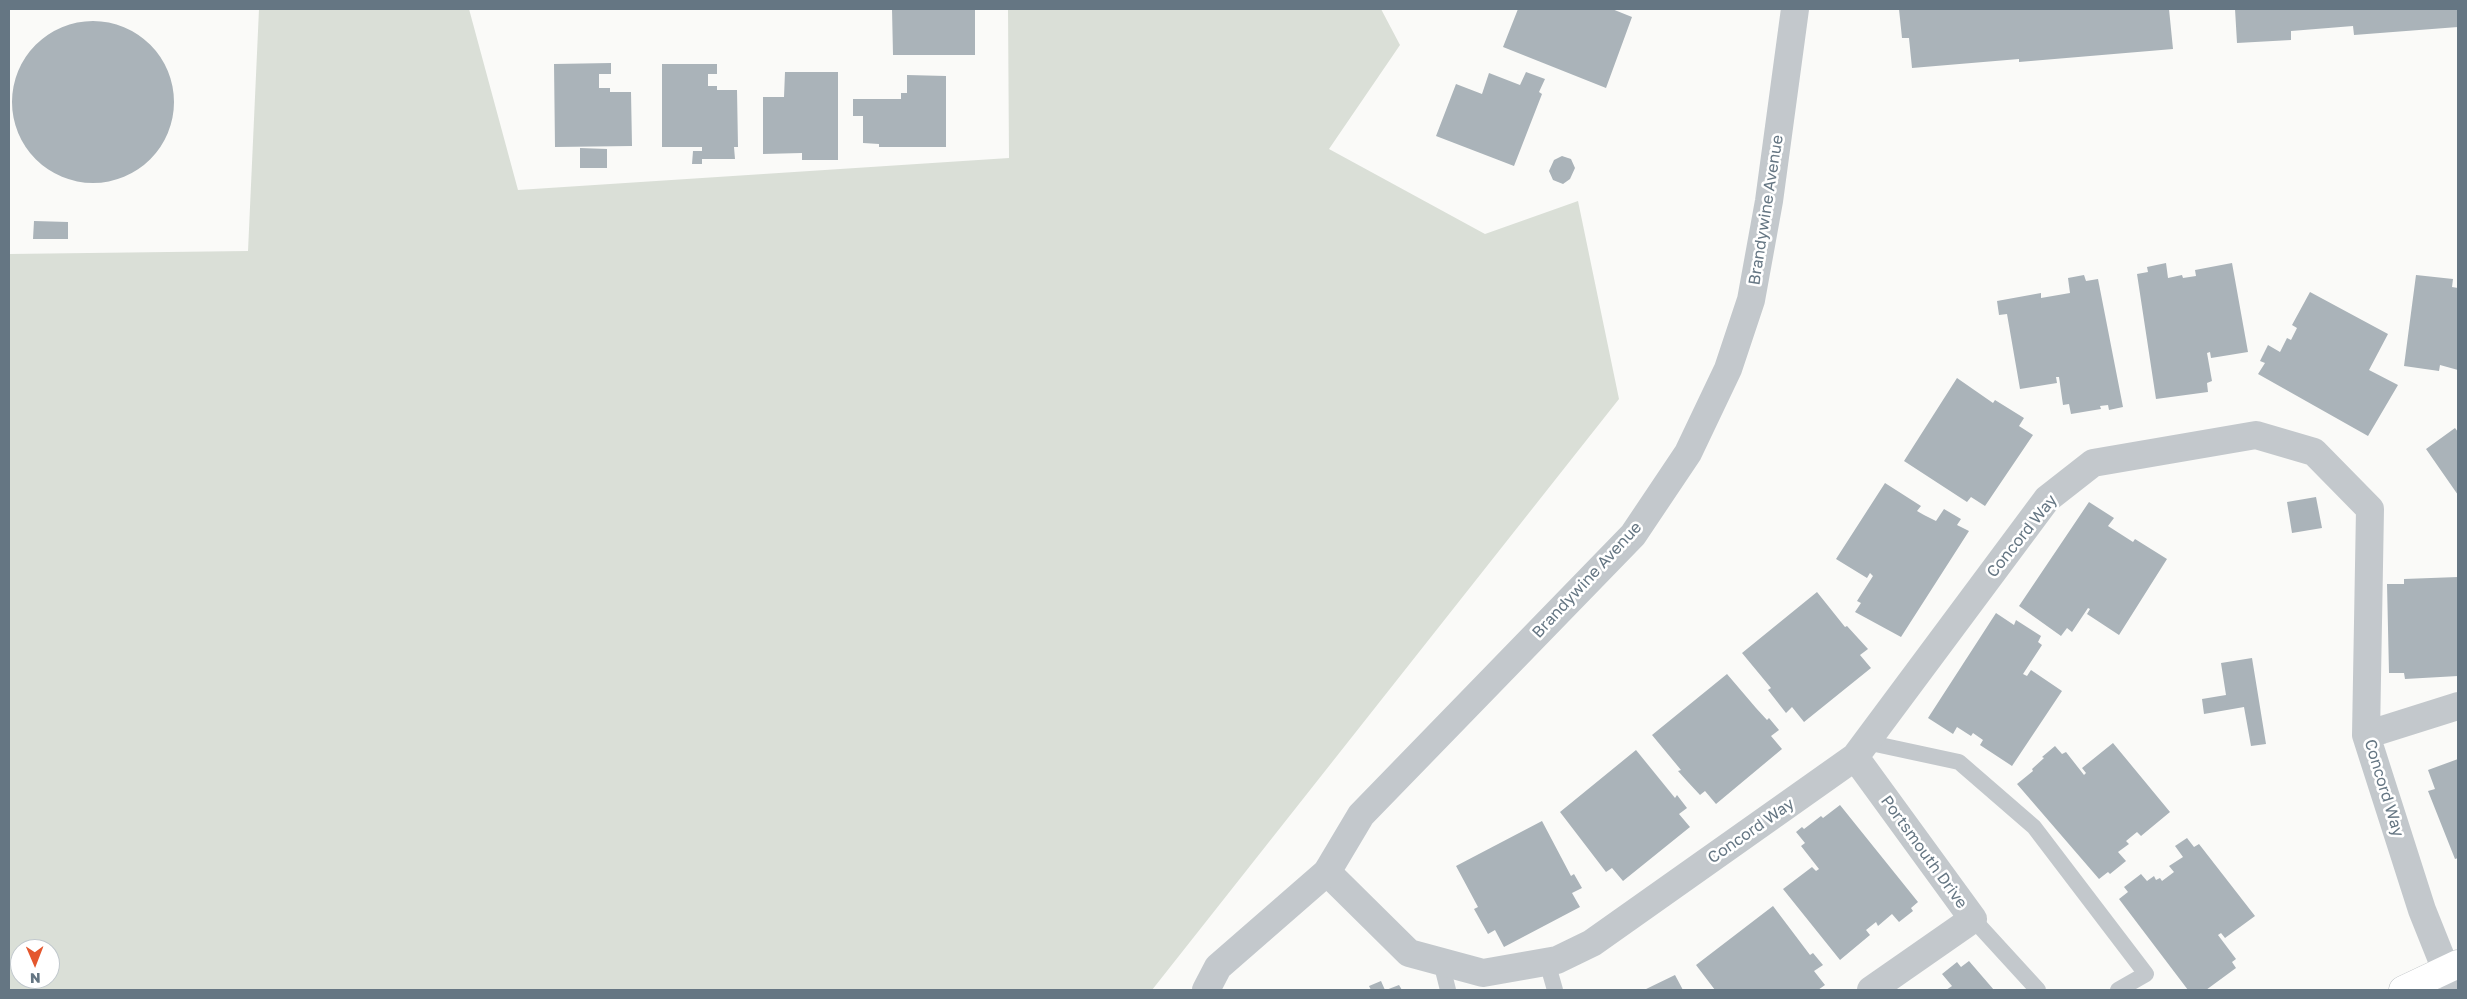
<!DOCTYPE html>
<style>
body{margin:0}
#map{position:relative;width:2467px;height:999px;overflow:hidden;background:#fafaf8;font-family:"Golos Text",sans-serif}
canvas{display:block}
.frame{position:absolute;inset:0;border:10px solid #657683;pointer-events:none}
.north{position:absolute;left:10px;top:939px;width:50px;height:50px;box-sizing:border-box;background:#fff;border:1px solid #c1c8cd;border-radius:50%;rotate:179deg;font-size:14px;font-weight:700;line-height:20px;text-align:center;color:#657683}
.north::after{content:'';display:block;margin:auto;width:18px;height:22px;background:#e4572e;clip-path:polygon(50% 0,100% 100%,50% 72%,0 100%)}
</style>
<div id="map">
<canvas width="2467" height="999"></canvas>
<div class="frame"></div>
<div class="north">N</div>
</div>
<script>
const context = document.querySelector('canvas').getContext('2d');
context.lineJoin = 'round';
function paint(path, color) { context.fillStyle = color; context.fill(path, 'evenodd'); }
const shape = rows => new Path2D(rows.map(r => 'M' + r).join(''));
function trace(path, color, width, dash) { context.strokeStyle = color; context.lineWidth = width; context.lineCap = dash ? 'butt' : 'round'; context.setLineDash(dash || []); context.stroke(path); }
function drawText(font, color, halo, rows, align = 'center') {
  context.font = font + ' "Golos Text",sans-serif'; context.lineWidth = 5; context.setLineDash([]); context.textBaseline = 'middle'; context.strokeStyle = halo; context.fillStyle = color; for (const [text, x, y, turn = 0] of rows) {
    context.save(); context.translate(x, y); context.rotate((+turn || 0) * Math.PI / 180); context.textAlign = isNaN(turn) ? turn : align; if (halo) context.strokeText(text, 0, 0); context.fillText(text, 0, 0); context.restore();
  }
}
paint(shape([
 [259,9,469,9,518,190,1009,158,1008,9,1381,9,1400,45,1329,149,1485,234,1578,201,1619,399,1152,990,9,990,9,254,248,251],
 [20,949,50,949,50,979,20,979]
]), '#dadfd7');
paint(shape([
 [892,9,975,9,975,55,893,55],
 [1518,9,1612,9,1632,17,1606,88,1503,47],
 [1899,9,2169,9,2173,49,2019,62,2019,59,1912,68,1909,38,1902,38],
 [2235,9,2458,9,2458,27,2354,35,2353,26,2291,31,2291,40,2237,43],
 '12 102a81 81 0 1 1 162 0a81 81 0 1 1-162 0Z',
 [611,63,611,74,599,74,599,88,610,88,610,92,631,92,632,146,555,147,554,64],
 [662,64,717,64,717,74,708,74,708,86,717,86,717,90,737,90,738,147,734,147,735,159,702,159,702,164,692,164,693,151,702,151,702,147,662,147],
 [785,72,838,72,838,160,802,160,802,153,763,154,763,97,784,97],
 [1526,72,1545,79,1539,92,1542,94,1514,166,1436,136,1456,84,1482,94,1489,73,1520,85],
 [907,75,946,76,946,147,879,147,879,144,863,143,863,116,853,116,853,99,901,99,901,93,907,93],
 [580,148,607,149,607,168,580,168],
 [1562,156,1571,159,1575,168,1570,179,1563,184,1553,180,1549,171,1554,160],
 [34,221,68,222,68,239,33,239],
 [2166,263,2168,278,2182,275,2183,278,2196,276,2195,270,2232,263,2248,352,2211,358,2210,352,2207,353,2212,381,2207,383,2208,392,2156,399,2137,274,2148,272,2147,267],
 [2084,275,2086,281,2098,279,2123,407,2109,410,2108,405,2100,406,2101,409,2071,414,2069,404,2063,405,2059,377,2056,377,2057,383,2020,389,2007,314,1999,315,1997,301,2041,293,2041,298,2070,293,2068,278],
 [2416,275,2453,279,2452,287,2458,288,2458,370,2440,365,2439,371,2404,366],
 [2310,292,2388,334,2369,370,2398,385,2368,436,2258,374,2265,363,2260,361,2268,345,2280,352,2287,338,2291,340,2297,328,2292,325],
 [1957,378,1993,403,1995,400,2024,418,2019,426,2033,435,1985,506,1971,497,1967,502,1904,461],
 [2455,428,2458,432,2458,495,2426,449],
 [1885,483,1921,506,1917,511,1924,515,1936,521,1944,509,1961,519,1957,525,1969,531,1901,637,1855,612,1861,603,1857,601,1873,576,1870,573,1867,578,1836,559],
 [2316,497,2322,528,2292,533,2287,502],
 [2089,502,2114,518,2108,526,2133,542,2135,539,2167,559,2119,635,2087,614,2090,609,2088,608,2072,632,2067,628,2061,636,2019,606],
 [2458,577,2458,676,2405,679,2404,673,2389,673,2387,584,2404,584,2404,579],
 [1817,592,1845,627,1847,626,1868,649,1860,655,1871,668,1804,722,1792,707,1786,713,1768,690,1771,688,1742,653],
 [1996,613,2014,625,2016,620,2041,636,2038,642,2042,645,2023,674,2027,676,2031,670,2062,691,2012,766,1980,745,1983,740,1973,733,1971,736,1957,727,1953,734,1928,718],
 [2252,658,2266,744,2251,746,2244,707,2204,714,2202,699,2226,695,2221,663],
 [1727,674,1756,708,1767,720,1769,718,1779,730,1771,736,1782,749,1716,804,1705,791,1700,795,1687,781,1678,771,1681,770,1652,735],
 [2113,743,2170,812,2141,836,2137,832,2126,841,2129,844,2118,852,2126,861,2110,874,2108,872,2099,879,2017,784,2033,771,2032,769,2044,758,2042,757,2055,746,2062,754,2066,752,2084,775,2086,773,2082,768],
 [1636,750,1675,798,1677,795,1687,808,1679,814,1690,827,1623,881,1612,868,1606,872,1560,812],
 [2458,759,2458,858,2455,859,2428,791,2435,789,2428,770],
 [1840,805,1918,902,1911,908,1913,911,1899,922,1892,914,1878,926,1876,922,1866,930,1870,935,1840,960,1783,889,1812,867,1816,871,1819,869,1801,846,1805,843,1796,832,1802,827,1804,829,1821,816,1823,818],
 [1542,821,1571,876,1574,874,1582,888,1572,893,1580,907,1504,947,1495,930,1488,934,1474,909,1478,907,1456,866],
 [2187,838,2194,847,2199,844,2255,916,2225,938,2221,933,2218,935,2236,959,2232,962,2236,968,2206,990,2188,990,2119,899,2128,892,2124,887,2141,874,2147,881,2154,876,2156,880,2160,878,2162,881,2174,872,2169,866,2183,857,2175,846],
 [1773,906,1810,955,1813,953,1823,965,1814,971,1825,985,1818,990,1715,990,1696,965],
 [1969,961,1994,990,1946,990,1952,986,1942,974,1957,962,1961,967],
 [1675,975,1683,990,1644,990],
 [1381,981,1385,990,1371,990,1369,986],
 [1399,985,1402,990,1386,990]
]), '#aab3b9');
const primary = shape([
 [2403,990,2458,964]
]);
trace(primary, '#b5babe', 29);
trace(shape([
 [1866,742,1959,762,2034,827,2146,974,2118,990],
 [1973,919,2038,990],
 [1441,962,1448,990],
 [1547,962,1555,990]
]), '#c3c8cc', 16);
trace(shape([
 [2366,735,2458,706],
 [1855,757,1973,919,1871,990],
 [1327,872,1409,953,1483,973,1557,960,1592,943,1855,757,2047,499,2093,463,2256,435,2314,452,2370,509,2366,735,2422,910,2446,970,2457,990]
]), '#c3c8cc', 28);
trace(shape([
 [1206,990,1218,967,1327,872,1361,815,1633,535,1688,453,1728,369,1751,300,1769,201,1795,9]
]), '#c3c8cc', 28);
trace(primary, '#fff', 28);
drawText('16px', '#657683', '#fff', [
 ["Brandywine Avenue",1766,210,-81],
 ["Concord Way",2022,536,-51],
 ["Brandywine Avenue",1587,580,-47],
 ["Concord Way",2384,788,73],
 ["Concord Way",1751,831,-35],
 ["Portsmouth Drive",1924,852,54]
]);
</script>
